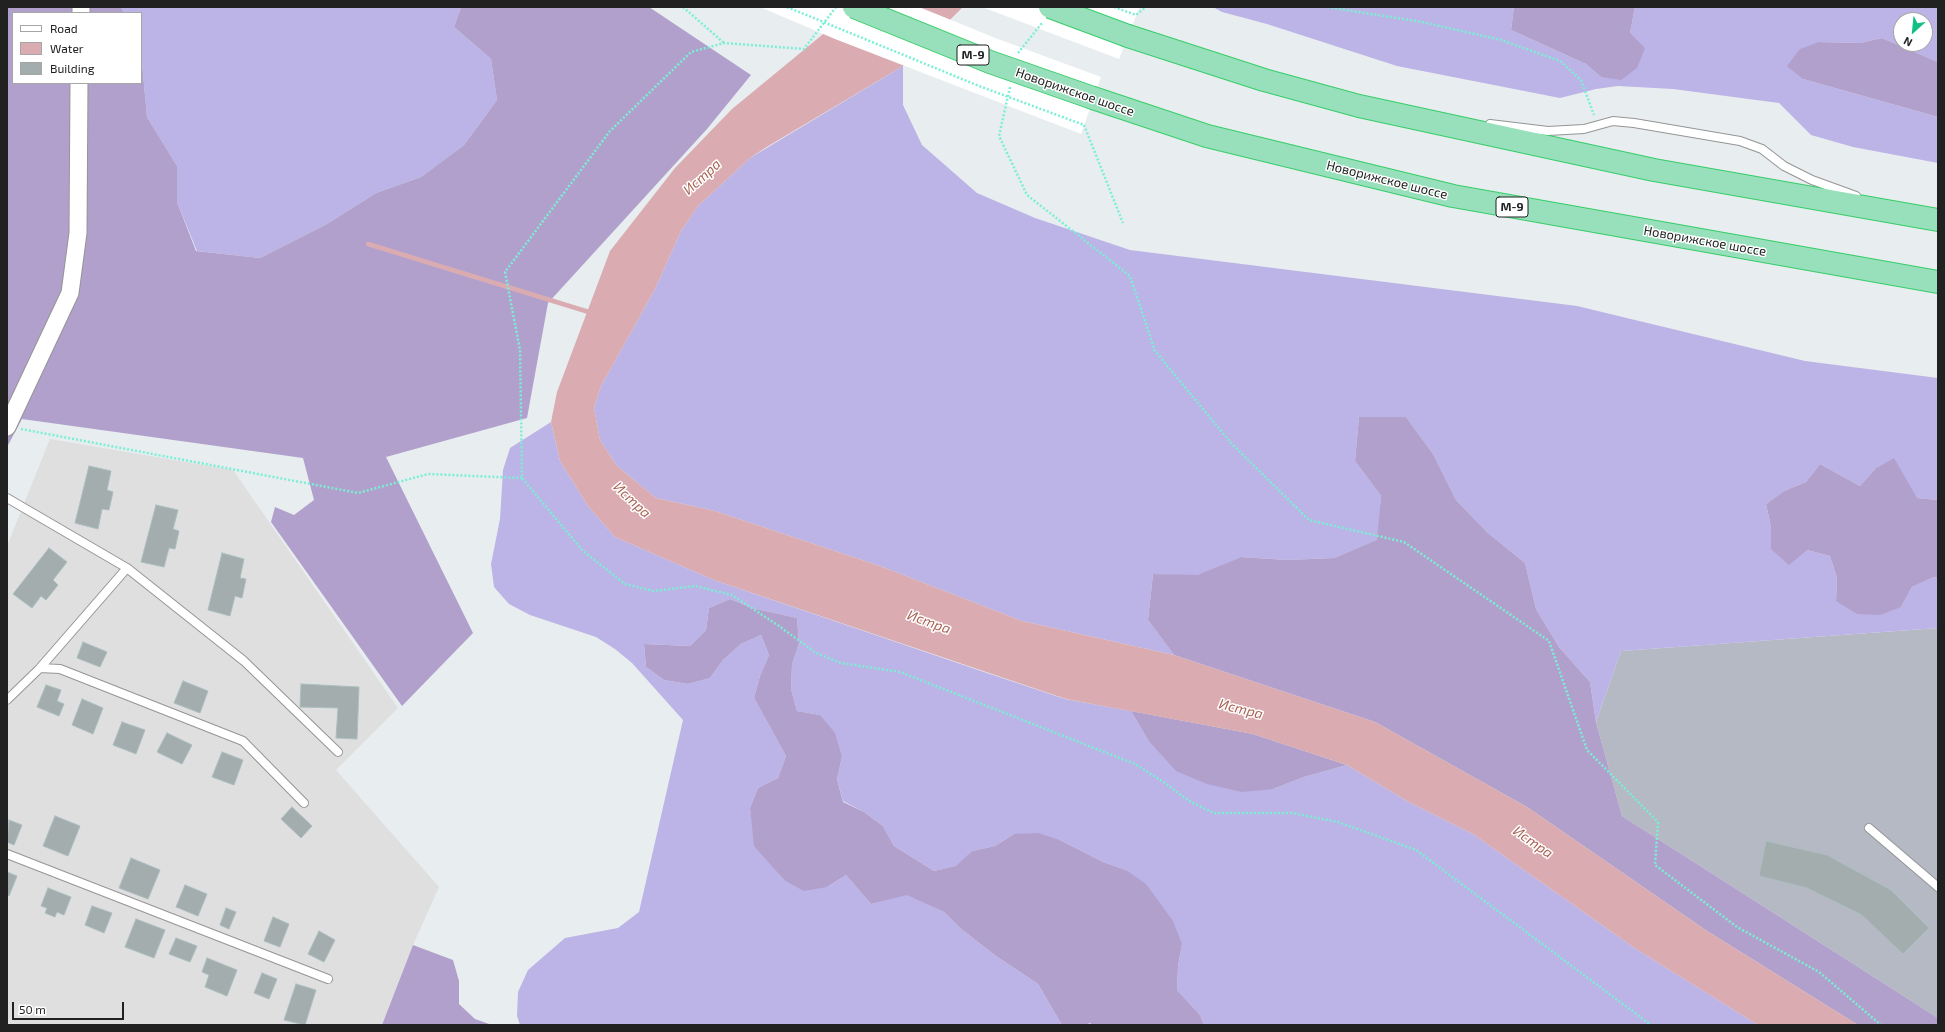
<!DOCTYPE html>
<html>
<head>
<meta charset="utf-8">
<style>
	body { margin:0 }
	#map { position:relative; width:1945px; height:1032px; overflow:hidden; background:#e8edf0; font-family:"Exo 2",sans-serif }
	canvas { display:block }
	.frame { position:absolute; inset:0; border:8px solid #212121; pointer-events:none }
	.legend { position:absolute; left:12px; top:12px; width:130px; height:72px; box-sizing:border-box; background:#fff; border:1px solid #a6a6a6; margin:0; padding:5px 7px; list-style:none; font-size:12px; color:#212121 }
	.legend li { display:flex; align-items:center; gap:8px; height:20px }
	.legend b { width:20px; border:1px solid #a6a6a6 }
	.north { position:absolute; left:1893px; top:12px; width:40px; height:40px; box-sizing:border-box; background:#fff; border:1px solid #a6a6a6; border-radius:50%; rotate:207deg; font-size:11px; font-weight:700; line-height:16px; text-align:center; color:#212121 }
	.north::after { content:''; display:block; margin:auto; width:14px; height:18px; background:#11c087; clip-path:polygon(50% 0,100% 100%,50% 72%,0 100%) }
	.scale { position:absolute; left:12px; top:1002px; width:112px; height:18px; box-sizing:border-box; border:2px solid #212121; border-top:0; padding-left:5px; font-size:12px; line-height:14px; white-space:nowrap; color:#212121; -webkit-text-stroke:3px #fff; paint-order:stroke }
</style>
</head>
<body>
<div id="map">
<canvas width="1945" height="1032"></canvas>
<div class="frame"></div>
<ul class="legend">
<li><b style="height:5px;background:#fff"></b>Road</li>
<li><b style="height:11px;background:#daacb1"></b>Water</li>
<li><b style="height:11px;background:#a4adae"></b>Building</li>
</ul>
<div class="north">N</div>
<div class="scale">50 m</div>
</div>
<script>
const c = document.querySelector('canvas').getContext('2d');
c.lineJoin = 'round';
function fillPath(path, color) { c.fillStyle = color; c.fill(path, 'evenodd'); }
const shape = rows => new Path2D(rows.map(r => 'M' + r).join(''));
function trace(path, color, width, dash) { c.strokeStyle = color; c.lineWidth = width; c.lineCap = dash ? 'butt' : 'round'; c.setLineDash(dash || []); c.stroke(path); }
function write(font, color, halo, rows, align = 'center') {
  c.font = font + ' "Exo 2",sans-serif'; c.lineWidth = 3; c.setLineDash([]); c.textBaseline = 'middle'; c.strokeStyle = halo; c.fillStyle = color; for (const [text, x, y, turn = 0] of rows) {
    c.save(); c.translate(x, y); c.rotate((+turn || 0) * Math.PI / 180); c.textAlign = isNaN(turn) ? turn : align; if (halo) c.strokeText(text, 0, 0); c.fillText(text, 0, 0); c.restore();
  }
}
const residential = shape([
	[50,439,233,470,398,708,336,770,439,887,413,945,382,1025,7,1025,7,546]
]);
const construction = shape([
	[1938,628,1938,1018,1622,816,1596,722,1621,651]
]);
const grass = shape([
	[121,7,461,7,454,27,491,59,497,100,464,145,421,177,376,193,327,224,260,258,197,251,177,202,177,166,147,117,141,52,141,13,124,13],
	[1213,7,1514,7,1511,30,1586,64,1601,77,1630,33,1635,7,1938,7,1938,62,1882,38,1860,43,1819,42,1803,79,1938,117,1938,163,1853,147,1811,135,1779,103,1673,89,1618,86,1596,89,1560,98,1397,66,1267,24,1222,12],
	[1901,20,1925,20,1925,44,1901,44],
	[903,66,903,105,922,145,977,193,1035,218,1130,250,1577,306,1805,361,1938,378,1938,500,1917,498,1875,469,1860,486,1820,464,1806,482,1784,491,1766,504,1771,527,1772,549,1807,550,1830,556,1837,578,1836,601,1901,607,1912,587,1934,577,1938,578,1938,628,1621,651,1596,722,1590,682,1559,647,1536,609,1525,563,1488,533,1456,500,1433,454,1406,417,1359,417,1355,461,1381,496,1378,540,1334,558,1287,560,1241,557,1198,576,1153,574,1148,620,1174,655,1022,621,880,566,715,511,656,498,617,466,600,440,594,408,601,386,655,289,681,231,698,206,750,158],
	[551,422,560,461,588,506,615,537,714,580,981,671,1065,699,1131,711,1148,740,1273,789,1304,777,1347,765,1407,801,1473,834,1636,949,1758,1025,1204,1025,1200,1015,1177,990,1178,966,1182,944,1126,870,1103,862,1060,840,1014,834,995,846,972,851,957,866,934,871,894,846,883,826,864,812,843,801,837,779,842,757,820,715,797,711,791,689,792,665,799,643,797,618,752,608,730,599,709,608,706,630,690,646,644,644,646,667,664,680,688,684,710,678,723,660,741,644,761,635,769,655,760,676,754,698,786,756,778,778,758,788,750,808,755,846,784,880,827,887,846,875,871,904,907,894,944,912,960,928,996,956,1038,984,1062,1025,520,1025,517,1016,518,992,528,970,565,938,618,928,639,912,683,720,632,663,615,649,596,637,530,615,509,604,494,587,491,564,500,519,503,470,510,448]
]);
const forest = shape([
	[7,7,121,7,124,13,13,13,13,83,141,83,141,52,147,117,177,166,177,202,196,251,260,258,327,224,376,193,421,177,464,145,497,100,491,59,454,27,461,7,649,7,751,75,707,129,548,303,527,418,386,457,473,633,402,706,271,522,275,507,294,515,314,500,303,458,22,419,7,447],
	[1514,7,1635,7,1630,33,1645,48,1637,68,1621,80,1601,77,1586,64,1511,30],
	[1882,38,1938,62,1938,117,1803,79,1787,66,1800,49,1819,42,1860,43],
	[1359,417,1406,417,1433,454,1456,500,1488,533,1525,563,1536,609,1559,647,1590,682,1596,722,1622,816,1938,1018,1938,1025,1858,1025,1707,931,1527,807,1375,722,1174,655,1148,620,1153,574,1198,575,1241,557,1287,560,1334,558,1377,540,1381,496,1355,461],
	[1894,458,1917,498,1938,500,1938,578,1934,577,1912,587,1901,607,1880,615,1857,614,1836,601,1837,578,1830,556,1807,550,1789,565,1771,549,1771,527,1766,504,1784,491,1806,482,1820,464,1860,486,1875,469],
	[730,599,752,608,797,618,799,643,792,665,791,689,797,711,820,715,835,733,842,757,837,779,843,802,864,812,883,826,894,846,934,871,956,866,972,851,995,846,1014,834,1038,833,1060,840,1103,862,1126,870,1146,884,1173,921,1182,944,1178,966,1177,990,1200,1015,1204,1025,1092,1025,1090,1023,1086,1025,1062,1025,1038,984,996,956,960,928,944,912,907,895,871,904,846,875,827,887,804,891,784,880,754,846,750,808,758,788,778,778,786,756,754,698,760,676,769,655,761,635,741,644,723,660,710,678,688,684,664,680,646,667,644,644,690,646,706,630,709,608],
	[1131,711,1253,734,1347,765,1304,777,1273,789,1242,792,1207,784,1176,771,1148,740],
	[413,945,453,960,459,981,459,1004,475,1019,492,1025,382,1025]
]);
const water = shape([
	[856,7,963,7,903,66,765,148,750,158,698,206,681,231,655,289,601,386,594,408,600,440,617,466,656,498,715,511,880,566,1022,621,1174,655,1375,722,1527,807,1707,931,1858,1025,1758,1025,1636,949,1473,834,1407,801,1347,765,1253,734,1066,699,714,580,615,537,588,506,560,461,551,422,557,392,610,251,675,168,732,109]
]);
const pier = shape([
	[760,7,919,7,998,39,1101,77,1081,134,835,39],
	[982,7,1136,7,1139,8,1119,59]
]);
const stream = shape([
	[368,244,592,313]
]);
const building = shape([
	[89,466,111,471,107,490,113,492,109,510,102,509,98,529,75,523,89,466],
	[156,505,178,510,173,529,179,531,175,549,169,548,164,567,141,562,156,505],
	[49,548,67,562,53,580,58,585,46,600,41,596,32,608,13,594,49,548],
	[222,553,244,559,240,578,246,579,242,598,235,596,230,616,208,610,222,553],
	[83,642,107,652,100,667,77,658,83,642],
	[183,681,208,691,200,713,174,703,183,681],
	[301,684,359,687,357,739,336,738,338,708,300,707,301,684],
	[46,685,61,690,57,701,64,704,59,716,37,707,46,685],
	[82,699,103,708,93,734,72,725,82,699],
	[122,722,145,730,136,754,113,745,122,722],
	[167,733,192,745,182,764,157,752,167,733],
	[222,752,243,760,234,785,212,777,222,752],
	[292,807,312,826,301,838,281,819,292,807],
	[55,816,80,826,68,856,43,846,55,816],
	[9,820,22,825,14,845,7,842,9,820],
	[1766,841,1827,855,1891,890,1929,928,1903,954,1862,915,1807,888,1759,876,1766,841],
	[131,858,160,870,148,899,119,888,131,858],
	[7,872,17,876,9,896,7,895,7,872],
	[185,885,207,894,198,916,176,907,185,885],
	[48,888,71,897,64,915,57,912,55,917,45,913,47,908,41,906,48,888],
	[92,906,112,913,104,933,85,925,92,906],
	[226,908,236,912,229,929,220,925,226,908],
	[273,917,289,924,280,947,264,941,273,917],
	[136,919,165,930,154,958,125,947,136,919],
	[319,931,335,940,324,962,308,954,319,931],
	[176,938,197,946,190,962,169,954,176,938],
	[207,958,237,970,227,996,205,987,209,975,202,972,207,958],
	[262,973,277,979,269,999,254,993,262,973],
	[296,984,316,990,305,1025,284,1020,296,984]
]);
const path = shape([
	[683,7,724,43],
	[836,7,804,49,724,43,691,52,610,131,505,272,520,350,522,478,583,551,625,584,653,591,695,586,732,595,779,626,816,653,841,663,900,672,1135,764,1165,783,1189,801,1214,813,1292,813,1338,822,1416,850,1651,1025],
	[1114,7,1136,15,1146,7],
	[1327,7,1422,22,1501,40,1560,61,1581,80,1594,115],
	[1018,53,1042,23],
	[1010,87,999,136,1027,195,1130,276,1155,351,1232,444,1309,520,1404,542,1549,641,1587,750,1658,822,1655,865,1737,927,1819,972,1881,1025],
	[1084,125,1123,223],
	[21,429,358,493,428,474,522,478]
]);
const service = shape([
	[1490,124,1548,131,1584,129,1613,121,1634,123,1740,141,1762,149,1784,166,1812,180,1856,196],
	[7,498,127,568,244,661,338,752],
	[40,668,60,669,243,741,304,803],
	[7,700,40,668,127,568],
	[1869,828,1938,887],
	[7,854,328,979]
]);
const minor = shape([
	[81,13,81,7],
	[7,427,70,293,78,233,79,83]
]);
const motorway = shape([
	[1128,36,1264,80,1359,106,1654,170,1938,220],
	[1093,98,1207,136,1453,196,1938,282]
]);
const pathBridge = shape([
	[787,7,979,86,1084,125]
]);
const motorwayBridge = shape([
	[854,7,990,62,1093,98],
	[1050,7,1128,36]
]);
const shields = [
	[973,55,32],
	[1512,207,32]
];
const shieldNames = [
	["М-9",973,55],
	["М-9",1512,207]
];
const streetNames = [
	["Новорижское шоссе",1075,92,19],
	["Новорижское шоссе",1387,180,14],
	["Новорижское шоссе",1705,241,10]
];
const waterNames = [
	["Истра",702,177,-42],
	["Истра",632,500,43],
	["Истра",929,622,20],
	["Истра",1241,709,14],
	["Истра",1533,842,35]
];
fillPath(residential, '#dedfde');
fillPath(construction, '#b4b9c4');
fillPath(grass, '#bcb3e6');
fillPath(forest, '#b1a0cc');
fillPath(water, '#daacb1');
fillPath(pier, '#fff');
trace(stream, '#daacb1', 4.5);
fillPath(building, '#a4adae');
trace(building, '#abbec1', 1);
trace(service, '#959595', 10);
trace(minor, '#959595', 19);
trace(motorway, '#36cd68', 24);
trace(path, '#7aefd5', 2.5, [2, 2]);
trace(service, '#fff', 8);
trace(minor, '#fff', 17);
trace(motorway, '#97e0bb', 22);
trace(motorwayBridge, '#36cd68', 24, []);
trace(pathBridge, '#7aefd5', 2.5, [2, 2]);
trace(motorwayBridge, '#97e0bb', 22);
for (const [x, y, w] of shields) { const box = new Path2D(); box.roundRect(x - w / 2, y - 10, w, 20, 3); c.fillStyle = '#fff'; c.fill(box); trace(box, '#212121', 1); }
write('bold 12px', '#212121', null, shieldNames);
write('13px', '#212121', '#fff', streetNames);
write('italic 14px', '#a96354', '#fff', waterNames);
</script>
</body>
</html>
